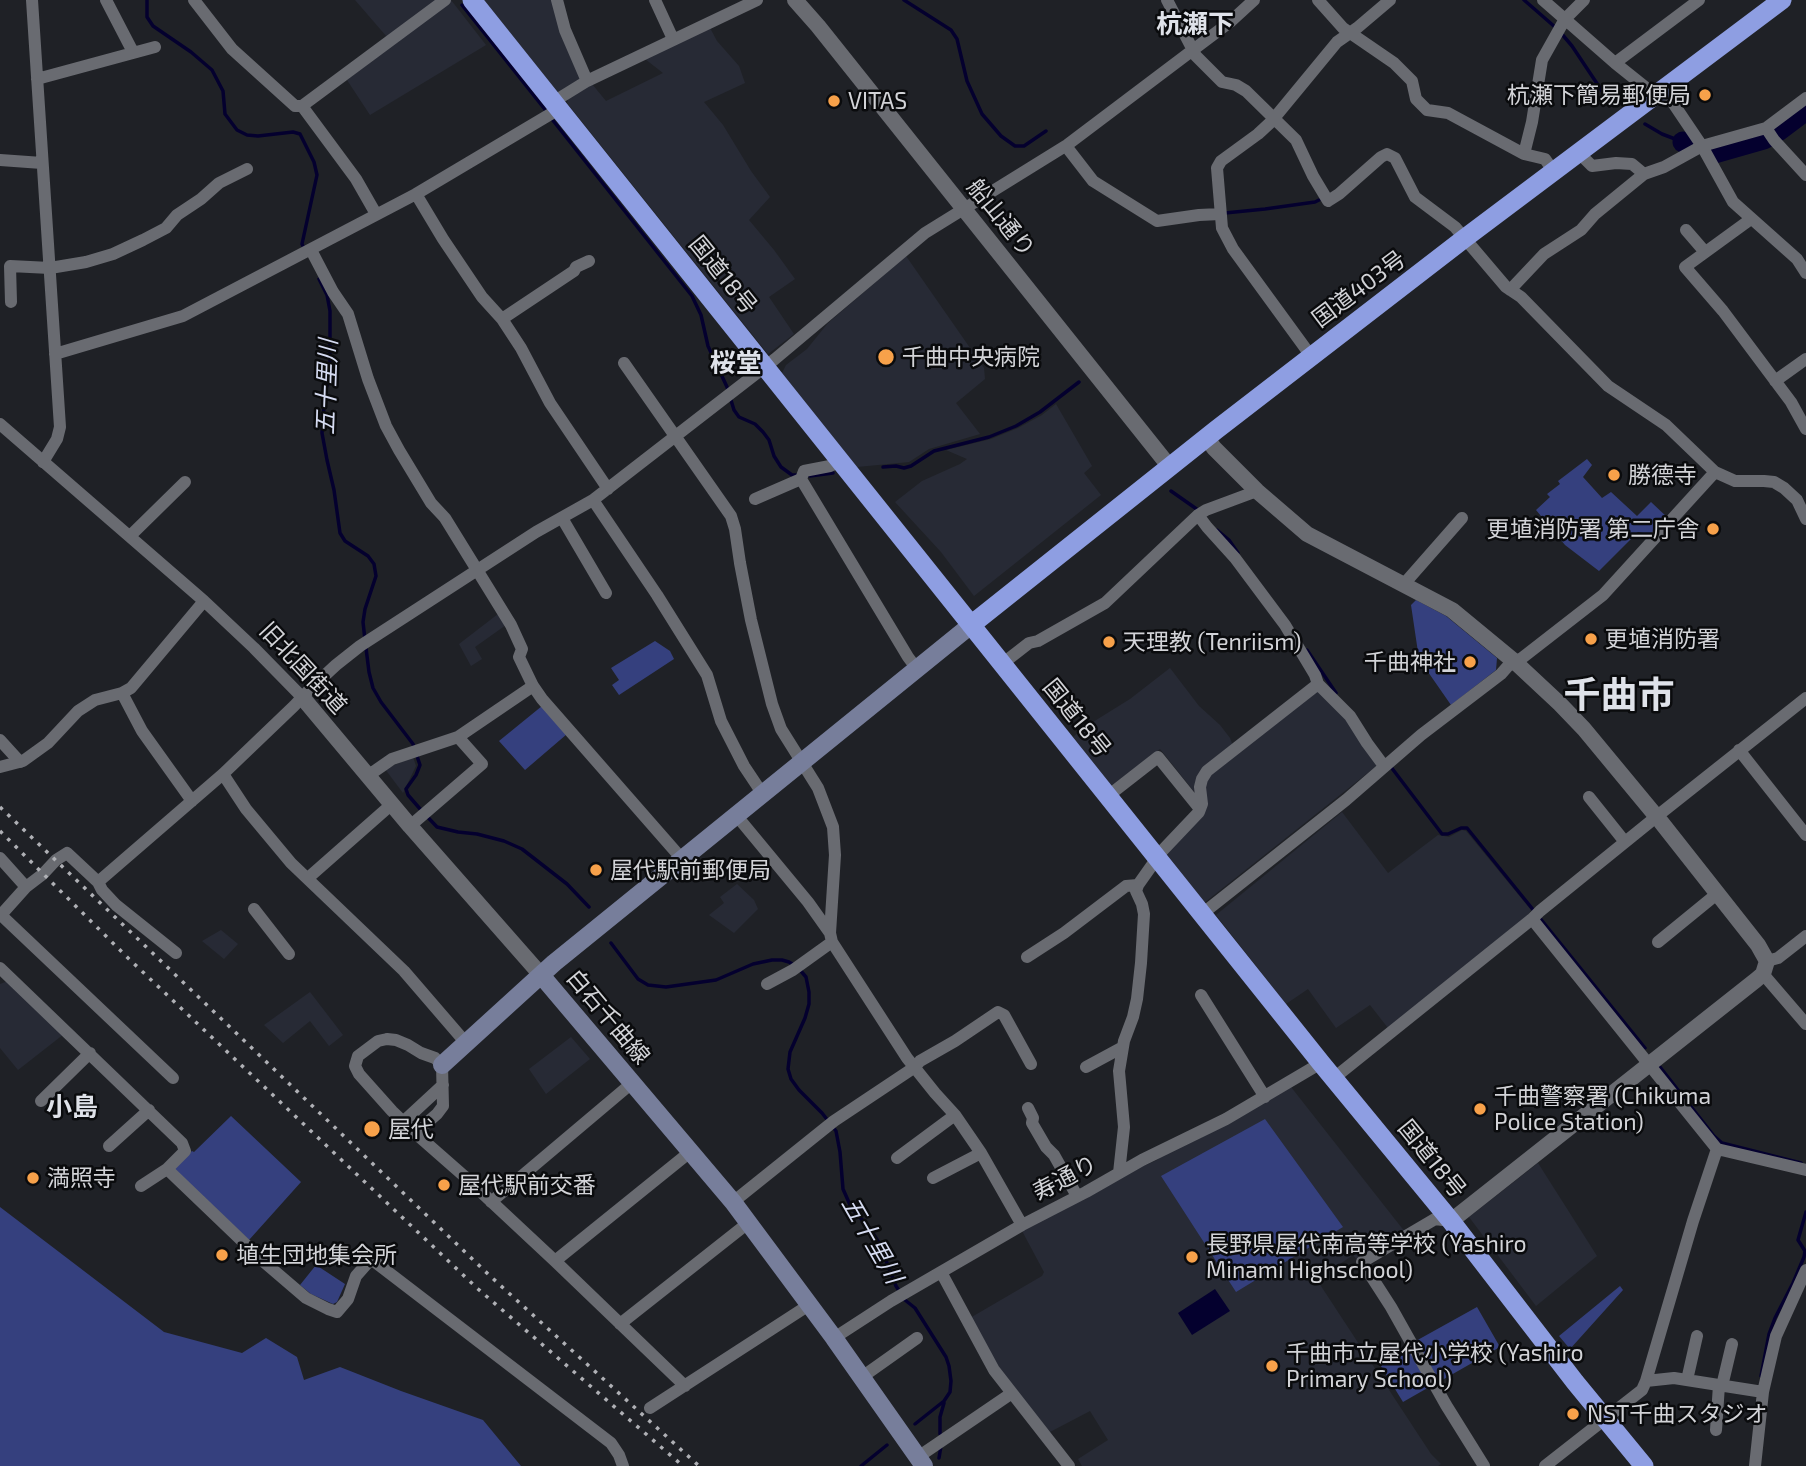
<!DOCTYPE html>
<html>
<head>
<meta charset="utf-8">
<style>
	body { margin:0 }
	canvas { display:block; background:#1f2126 }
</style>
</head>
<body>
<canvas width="1806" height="1466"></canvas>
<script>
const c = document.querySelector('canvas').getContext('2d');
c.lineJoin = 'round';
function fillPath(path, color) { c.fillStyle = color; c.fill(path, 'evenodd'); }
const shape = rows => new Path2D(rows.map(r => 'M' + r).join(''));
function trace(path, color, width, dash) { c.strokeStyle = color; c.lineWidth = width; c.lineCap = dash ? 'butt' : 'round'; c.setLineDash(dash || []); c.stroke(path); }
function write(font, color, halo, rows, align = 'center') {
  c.font = font + ' "Exo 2","Noto Sans JP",sans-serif'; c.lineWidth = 5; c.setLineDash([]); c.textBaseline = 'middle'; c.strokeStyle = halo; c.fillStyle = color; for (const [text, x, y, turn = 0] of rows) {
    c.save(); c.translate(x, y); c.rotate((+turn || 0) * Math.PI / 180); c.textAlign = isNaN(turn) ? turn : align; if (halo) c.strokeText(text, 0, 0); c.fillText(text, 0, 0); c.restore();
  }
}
const built = shape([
	[355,0,438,0,387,37],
	[451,0,486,45,370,115,347,80],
	[483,0,553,0,583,78,558,94],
	[710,28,717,41,739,66,745,83,704,102,723,125,751,171,770,197,749,220,774,250,795,279,769,297,794,334,768,354,567,103,568,99,592,84,606,101,663,73,645,59],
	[906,256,984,368,985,379,956,403,980,434,929,449,909,462,857,467,782,373,786,365,807,349,828,323],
	[1056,404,1092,466,1084,473,1101,495,974,596,941,552,895,502,922,481,960,464,967,459,946,450,991,439,1018,428,1042,415],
	[498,614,506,625,475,647,482,659,471,666,459,644],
	[1170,668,1199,706,1220,725,1230,738,1233,746,1196,794,1160,749,1111,786,1073,737,1085,727,1130,699],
	[1319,690,1348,718,1379,764,1204,903,1166,853,1205,809,1204,788,1210,774],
	[413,757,416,766,403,793,385,769],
	[1342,812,1388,873,1438,835,1449,837,1462,830,1466,831,1531,910,1527,917,1388,1028,1370,1005,1336,1028,1308,989,1286,1004,1216,915],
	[737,884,754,900,758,909,734,933,709,915,724,903,720,897],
	[221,930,238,944,224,959,202,941],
	[8,981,64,1034,18,1070,0,1048,0,984],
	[310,992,343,1035,329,1046,310,1021,283,1043,264,1025],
	[571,1037,590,1059,546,1094,529,1069],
	[1291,1087,1405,1232,1358,1261,1353,1255,1317,1280,1431,1454,1441,1464,1438,1466,1082,1466,1078,1459,1108,1440,1090,1411,1048,1433,1012,1389,970,1318,1042,1276,1044,1272,1021,1229,1144,1162,1146,1165,1157,1160,1164,1153],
	[1538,1163,1597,1256,1536,1306,1469,1217]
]);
const green = shape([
	[1587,459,1592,465,1583,477,1602,498,1611,492,1637,516,1651,502,1668,518,1652,535,1638,532,1599,571,1565,545,1536,510,1550,497,1547,494,1560,484,1558,481],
	[1416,600,1446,616,1497,658,1496,670,1451,705,1419,659,1411,605],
	[655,641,670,651,674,659,619,695,612,685,619,680,611,668],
	[542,706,567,734,525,770,499,741],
	[231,1116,301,1182,249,1240,173,1168,192,1151,194,1152],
	[1265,1119,1343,1227,1236,1292,1161,1176],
	[0,1207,164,1332,242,1353,266,1338,297,1357,304,1380,340,1367,401,1391,483,1420,521,1466,0,1466],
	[316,1265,345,1284,337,1302,333,1304,311,1294,300,1285],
	[1620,1286,1623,1290,1570,1349,1559,1336],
	[1477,1307,1500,1347,1437,1383,1414,1342],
	[1408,1346,1431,1386,1403,1402,1379,1363]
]);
const water = shape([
	[1215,1289,1230,1311,1192,1335,1178,1313]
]);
const stream = shape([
	[147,0,147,17,153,26,191,52,212,70,223,91,225,114,237,130,247,135,258,136,293,132,300,134,314,162,317,175,302,244,305,250],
	[904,0,951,30,957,39,967,81,982,114,1001,136,1015,146,1024,146,1046,131],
	[1524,0,1555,27],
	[462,5,547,112],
	[1561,33,1572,46,1602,91,1615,101],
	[551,118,692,296,701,315,708,346,727,387,734,410,739,417,755,424,763,432,769,440,774,456,781,467,792,475,799,475],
	[1645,124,1662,134,1683,142],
	[1225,213,1265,209,1315,202,1319,200],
	[319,279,327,295,330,311,330,375,325,392,322,433,327,460,334,490,340,533,345,541,368,556,374,564,376,576,365,609,363,622,365,640],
	[883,467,896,466,904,468,911,466,934,451,989,437,1016,426,1040,412,1079,382],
	[810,476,833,473],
	[1171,491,1198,510],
	[1217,530,1229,540,1238,553],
	[366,648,369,672,373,688,381,702,413,744,420,765,416,775,406,789,408,795,421,810,437,827,458,832,477,834,504,841,522,849,567,884,589,907],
	[1307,650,1336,693],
	[1391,767,1442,834,1448,834,1461,828,1467,828,1645,1048],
	[611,943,638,979,648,985,666,987,716,980,753,964,772,960,782,960,789,962,794,965],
	[800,970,806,977,809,992,809,1004,805,1018,790,1052,788,1069,791,1079,799,1090,822,1113,836,1131,840,1152,843,1189,851,1207,871,1230,879,1243,896,1286,905,1300,915,1308,946,1357,949,1366,951,1381,950,1392,944,1401,915,1424],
	[1660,1067,1714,1136,1722,1143,1801,1163],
	[1761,1376,1769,1334,1775,1318,1793,1283,1804,1257,1805,1251,1798,1240,1806,1212],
	[940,1434,940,1417,944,1403],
	[939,1458,941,1446],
	[861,1466,887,1445]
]);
const river = shape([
	[1683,142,1688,144],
	[1715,153,1764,139,1778,131,1806,110]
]);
const minor = shape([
	[32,0,60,427,57,439,43,462],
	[106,0,133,52],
	[194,0,232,49,295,106,302,106,356,179,376,214],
	[557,0,565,30,587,81],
	[655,0,673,39],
	[1167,0,1196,56,1222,82,1236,85,1246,91,1296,140,1313,176,1328,201,1339,194,1381,157,1387,154,1395,158,1415,197,1455,227,1506,287,1521,297,1608,386,1666,425,1715,472,1735,481,1764,481,1774,482,1784,488,1797,500,1806,519],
	[1318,0,1343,28,1394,63,1412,81,1416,99,1427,110,1448,113,1524,154,1545,159,1554,172],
	[1543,0,1615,63,1645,87,1671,100,1702,146,1733,202,1797,259,1806,273],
	[1615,63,1699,0],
	[37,79,155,47],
	[553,102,587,81,757,0],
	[302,106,445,0],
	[1766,128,1774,140,1806,175],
	[1067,145,1069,150,1093,181,1157,221,1199,215,1220,214],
	[1579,153,1592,166,1616,163,1632,164,1644,174],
	[1524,154,1532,122,1542,60,1565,19,1584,0],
	[0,160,42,163],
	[416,194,443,239,482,297,502,319,521,348,550,403,608,489],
	[1751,219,1685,267,1723,311,1791,402,1806,429],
	[1686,230,1705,252],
	[311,250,333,292,348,314,368,379,386,426,399,450,431,503,445,518,511,625,522,649,519,657,533,686,542,699,682,859],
	[1510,290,1544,254,1581,230,1595,214,1644,174,1664,167,1702,146,1766,128,1806,98],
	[11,302,10,266,50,268,86,262,113,254,143,240,166,228,177,215,201,199,219,183,247,169],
	[502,319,574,271,576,267,589,261],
	[55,354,183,316,416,194,559,109],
	[1311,356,1233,249,1222,228,1217,168,1221,161,1258,134,1271,122,1337,42,1357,28,1390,0],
	[624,363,731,516,735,529,740,563,751,620,772,704,781,729,818,788,833,827,835,855,830,933,832,942,907,1058,935,1093,955,1115,981,1153,1022,1225],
	[1775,381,1806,359],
	[0,424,204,601,254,648,302,697],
	[801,479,908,657,917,669],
	[755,499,801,479,804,471,830,466,841,461],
	[593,500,657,595,707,675,721,721,744,766,762,793],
	[1198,515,1207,527,1235,558,1285,625,1315,675,1318,684,1350,716,1367,743,1384,766],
	[562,518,606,593],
	[130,536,185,482],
	[1404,584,1462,518],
	[1002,664,1029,643,1038,641,1105,603,1198,515,1206,510,1257,491],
	[122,693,142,731,192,801],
	[0,740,20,762],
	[1739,750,1806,835],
	[0,767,23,761,48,743,78,711,95,700,122,693,131,688,204,601],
	[223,774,246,809,291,863,404,971,466,1043],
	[369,775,392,759,458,737,533,686],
	[1108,796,1158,757,1200,809],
	[1589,797,1625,842],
	[736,815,808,902,830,933],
	[410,826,482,764,458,737],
	[0,858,26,887],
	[308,878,392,804],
	[98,882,102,890,116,905,176,953],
	[254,909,289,954],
	[1202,914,1346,800,1421,735,1501,674,1508,666,1522,658,1603,595,1715,472],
	[1,915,173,1078],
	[0,916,26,887,43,874,56,860,67,853,98,882,223,774,294,706,310,689,336,665,360,646,536,532,593,500,775,359,925,233,1067,145,1230,22,1254,0],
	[1532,919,1717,1149,1806,1170],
	[1658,942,1718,893],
	[1027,957,1064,933,1126,886,1138,885],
	[1767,961,1778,958,1806,936],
	[0,968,182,1143,185,1151,167,1169,264,1262,306,1298,328,1309,337,1312,348,1299,356,1276,371,1259,611,1443,619,1455,623,1466],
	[1763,974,1806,1024],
	[767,984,793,970,832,942],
	[1201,995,1265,1097],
	[387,1039,396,1040,408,1045,421,1053,435,1058,442,1065,443,1106,437,1114,415,1133,392,1111,359,1074,355,1066,358,1056,378,1041,387,1039],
	[1086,1067,1123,1047],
	[1334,1078,1532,919,1540,911,1661,813,1806,698],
	[41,1101,90,1053],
	[1028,1108,1033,1118,1032,1123,1046,1147,1054,1155,1077,1196],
	[403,1122,443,1085],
	[415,1133,464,1176,555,1261,685,1386],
	[109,1146,149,1110],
	[897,1158,955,1115],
	[1119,1173,1124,1127,1119,1071,1124,1041,1133,1017,1137,999,1141,963,1144,914,1142,904,1136,891,1138,885,1162,851,1199,812,1202,804,1200,787,1202,779,1207,771,1318,684],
	[933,1178,981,1153],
	[141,1186,167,1169],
	[491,1202,632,1083],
	[733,1202,834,1121,915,1067,920,1061,955,1041,998,1012,1004,1015,1031,1064],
	[1451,1221,1435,1219,1362,1262,1391,1307,1446,1405,1484,1466],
	[555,1261,690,1152],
	[941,1272,994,1370,1069,1466],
	[620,1324,748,1223],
	[834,1338,891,1301,1022,1225,1086,1192,1142,1160,1226,1119,1321,1063],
	[862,1377,917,1338],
	[1687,1380,1697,1336],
	[1646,1381,1674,1378,1763,1392],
	[1722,1386,1732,1344],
	[650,1408,809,1305],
	[1716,1430,1719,1385],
	[918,1457,1012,1393],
	[1545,1466,1642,1390,1646,1381,1693,1221,1717,1149],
	[1755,1466,1763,1392,1776,1336,1806,1270]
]);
const tertiary = shape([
	[795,0,818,26,1169,466],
	[1206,437,1214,448,1257,491,1307,534,1452,610,1515,662,1560,704,1584,729,1661,822,1758,945,1767,961,1763,974,1756,980,1451,1221],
	[302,697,410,826,541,975]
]);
const secondary = shape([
	[541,975,733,1202,834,1338,924,1466],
	[442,1065,554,963,971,625]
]);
const trunk = shape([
	[472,0,1321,1063,1451,1221,1575,1382,1644,1466],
	[971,625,1216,430,1465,238,1782,0]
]);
const rail = shape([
	[0,807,489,1275,699,1466],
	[0,831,128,958,478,1289,683,1466]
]);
const markers = [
	[1705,95,7,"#f7a14a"],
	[834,101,7,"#f7a14a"],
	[886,357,9,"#f7a14a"],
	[1614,475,7,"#f7a14a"],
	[1713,529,7,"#f7a14a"],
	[1591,639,7,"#f7a14a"],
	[1109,642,7,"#f7a14a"],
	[1470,662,7,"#f7a14a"],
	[596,870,7,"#f7a14a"],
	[1480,1109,7,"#f7a14a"],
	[372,1129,9,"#f7a14a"],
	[33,1178,7,"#f7a14a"],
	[444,1185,7,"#f7a14a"],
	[222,1255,7,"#f7a14a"],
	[1192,1257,7,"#f7a14a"],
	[1272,1366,7,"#f7a14a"],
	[1573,1414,7,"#f7a14a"]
];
const poiNames = [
	["杭瀬下簡易郵便局",1691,95,"right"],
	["VITAS",848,101],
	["千曲中央病院",902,357],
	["勝德寺",1628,475],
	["更埴消防署 第二庁舎",1699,529,"right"],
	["更埴消防署",1605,639],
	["天理教 (Tenriism)",1123,642],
	["千曲神社",1456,662,"right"],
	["屋代駅前郵便局",610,870],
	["千曲警察署 (Chikuma",1494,1096],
	["Police Station)",1494,1122],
	["屋代",388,1129],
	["満照寺",47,1178],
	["屋代駅前交番",458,1185],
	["長野県屋代南高等学校 (Yashiro",1206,1244],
	["Minami Highschool)",1206,1270],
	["埴生団地集会所",236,1255],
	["千曲市立屋代小学校 (Yashiro",1286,1353],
	["Primary School)",1286,1379],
	["NST千曲スタジオ",1587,1414]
];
const streetNames = [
	["船山通り",1001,218,51],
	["国道18号",723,275,51],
	["国道403号",1359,289,-37],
	["旧北国街道",303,668,47],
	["国道18号",1077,718,51],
	["白石千曲線",608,1017,50],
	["国道18号",1432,1159,51],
	["寿通り",1065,1178,-28]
];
const waterNames = [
	["五十里川",327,387,-88],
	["五十里川",872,1240,60]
];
const quarterNames = [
	["杭瀬下",1195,24],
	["桜堂",736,363],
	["小島",72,1107]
];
const townNames = [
	["千曲市",1619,696]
];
fillPath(built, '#272a35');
fillPath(green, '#35407e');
fillPath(water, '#04002e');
trace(stream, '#04002e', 3.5);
trace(river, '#04002e', 21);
trace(minor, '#696b71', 12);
trace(tertiary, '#696b71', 16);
trace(secondary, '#777e9b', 18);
trace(trunk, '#8e9ee2', 19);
trace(rail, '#afb0b5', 3.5, [3.5, 7]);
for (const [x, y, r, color] of markers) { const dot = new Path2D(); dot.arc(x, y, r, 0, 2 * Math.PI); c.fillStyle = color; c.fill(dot); trace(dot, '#0a0b0d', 2.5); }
write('23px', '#d2d3d7', '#0a0b0d', poiNames, 'left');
write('23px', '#d2d3d7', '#0a0b0d', streetNames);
write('italic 24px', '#d5dbf1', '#0a0b0d', waterNames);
write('bold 26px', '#dfe2e9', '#0a0b0d', quarterNames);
write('bold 37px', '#dfe2e9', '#0a0b0d', townNames);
</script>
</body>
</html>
